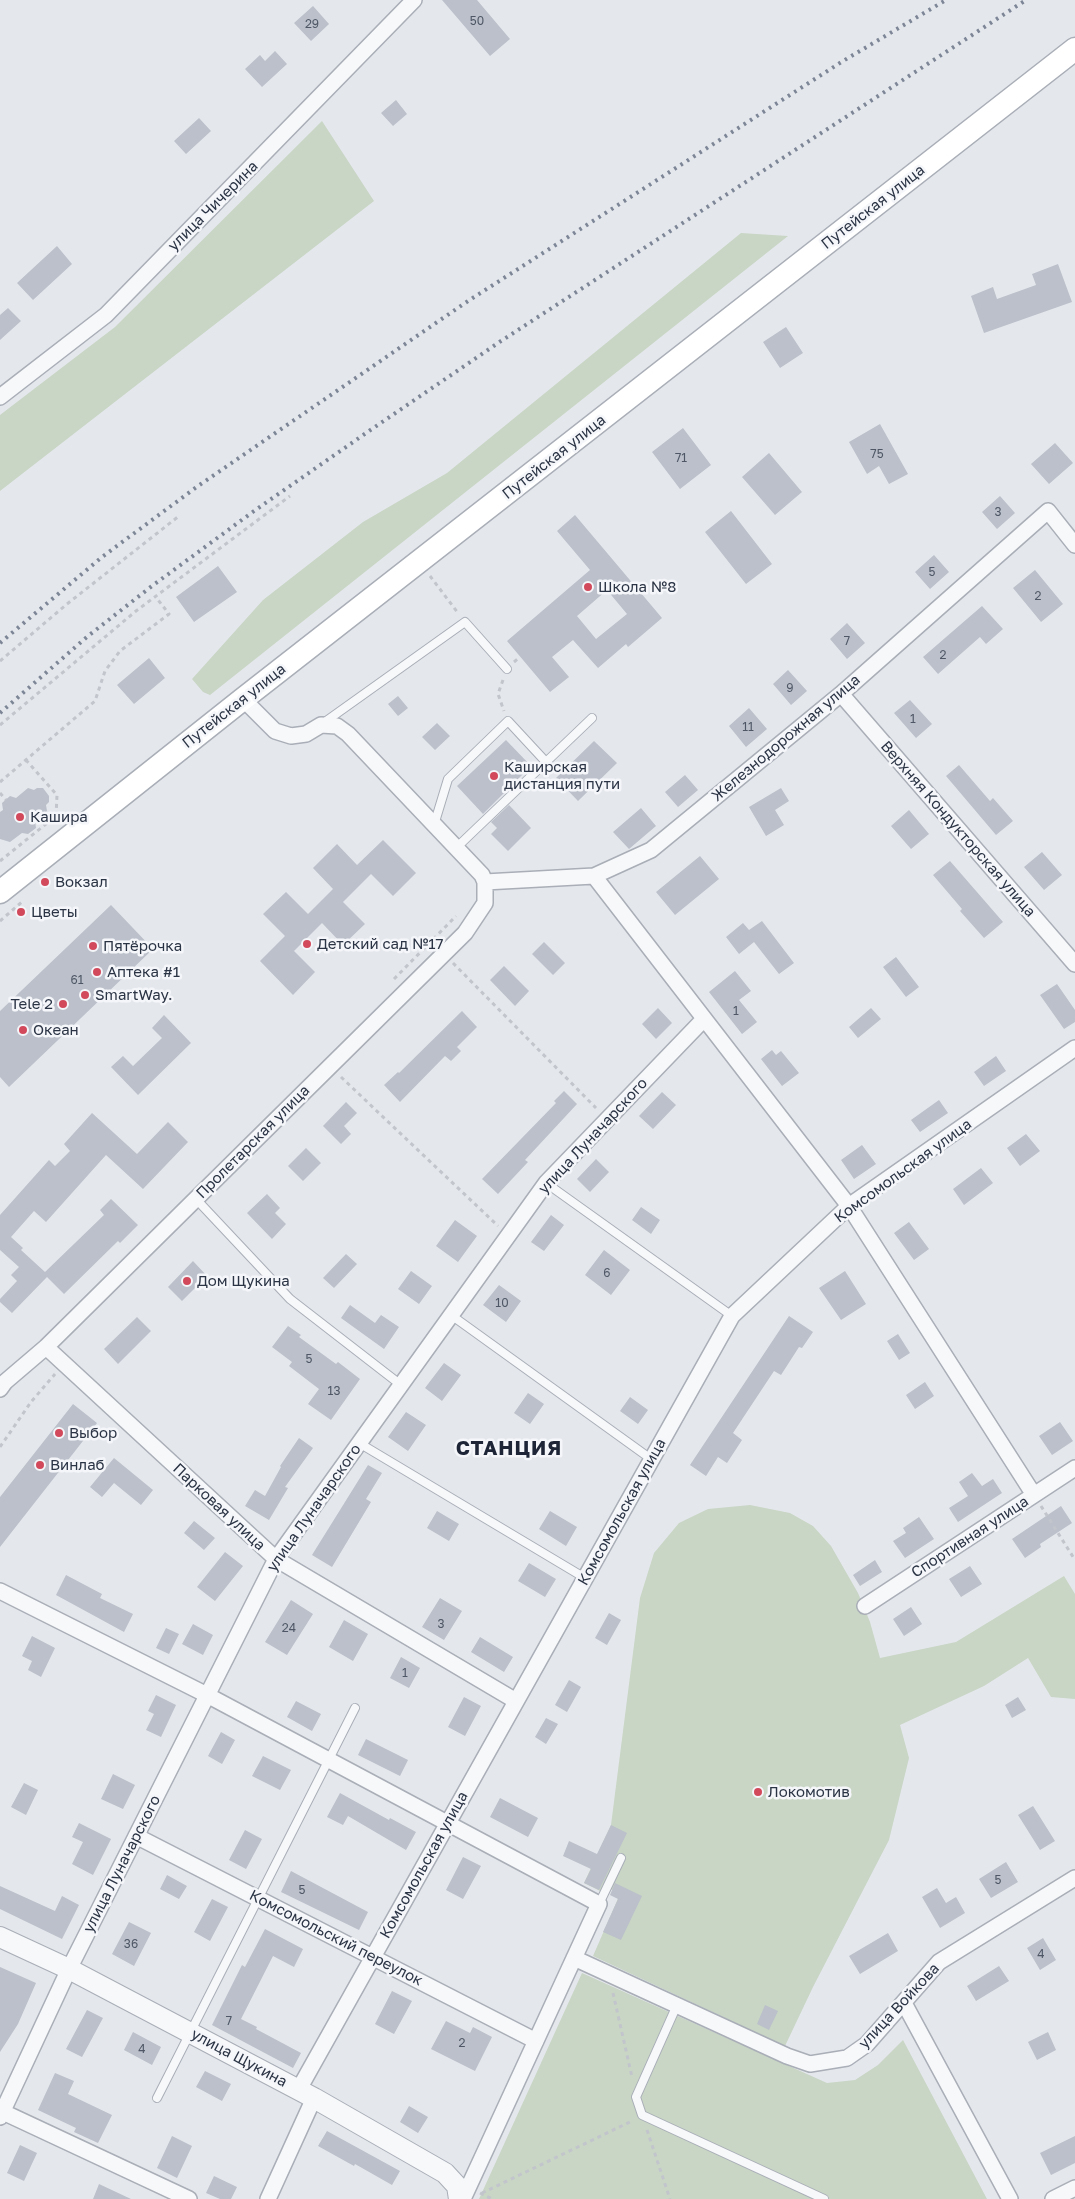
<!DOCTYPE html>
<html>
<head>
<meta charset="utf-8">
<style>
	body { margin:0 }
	canvas { display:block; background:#e4e7ec }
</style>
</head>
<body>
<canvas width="1075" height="2199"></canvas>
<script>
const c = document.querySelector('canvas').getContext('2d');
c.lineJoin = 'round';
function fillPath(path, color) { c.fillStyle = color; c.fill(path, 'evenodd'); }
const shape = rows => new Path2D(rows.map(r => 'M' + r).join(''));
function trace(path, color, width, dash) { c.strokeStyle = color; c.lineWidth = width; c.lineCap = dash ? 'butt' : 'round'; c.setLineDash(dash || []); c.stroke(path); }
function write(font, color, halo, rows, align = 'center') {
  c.font = font + ' "Golos Text",sans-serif'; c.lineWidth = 5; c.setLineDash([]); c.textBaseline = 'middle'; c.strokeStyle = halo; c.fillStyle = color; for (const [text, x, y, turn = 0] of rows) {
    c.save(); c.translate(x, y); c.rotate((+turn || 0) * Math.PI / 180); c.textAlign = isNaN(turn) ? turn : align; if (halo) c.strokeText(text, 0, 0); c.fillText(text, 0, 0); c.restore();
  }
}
const green = shape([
	[322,121,374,201,0,491,0,415,115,327],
	[741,233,788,236,210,695,203,692,192,679,263,600,363,522,447,473],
	[750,1505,790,1513,813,1526,831,1546,858,1593,870,1622,880,1658,956,1642,1064,1576,1075,1594,1075,1699,1051,1697,1028,1658,984,1686,900,1725,909,1758,889,1840,813,1987,785,2046,593,1956,620,1894,603,1885,600,1891,584,1883,611,1825,640,1598,654,1553,679,1523,708,1509],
	[582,1973,827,2083,855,2080,878,2065,903,2040,987,2199,479,2199]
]);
const building = shape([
	[442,0,477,0,510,39,490,56],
	[313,6,329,24,311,41,294,23],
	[275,51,287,64,262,87,245,69,260,55,265,61],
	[396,100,407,114,393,126,381,113],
	[199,118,211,131,186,154,174,141],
	[57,246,72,264,33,300,17,283],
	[1058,264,1072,302,984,333,971,296,993,287,997,299,1036,285,1032,274],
	[8,308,21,321,0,340,0,315],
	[786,327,803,353,780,368,763,342],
	[880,424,908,474,889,484,879,466,867,474,849,442],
	[683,428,711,465,680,489,652,452],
	[1055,443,1073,463,1049,484,1031,464],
	[769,453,802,492,775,515,742,477],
	[1000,496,1015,513,997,529,982,512],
	[731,511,772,564,746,584,705,532],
	[575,515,662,618,628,647,626,644,598,668,573,640,552,657,569,677,550,692,507,641,590,570,557,531],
	[607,590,627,614,596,639,577,616],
	[934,555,949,572,930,589,915,572],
	[218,566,237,592,194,622,176,597],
	[1035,570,1063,604,1041,622,1013,588],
	[982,606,1003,629,986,644,980,637,938,674,923,657],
	[847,623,865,643,847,659,830,639],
	[149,658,165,678,134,704,117,685],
	[788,670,807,691,791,705,773,684],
	[398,696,408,708,398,716,388,704],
	[910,700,932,724,916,738,894,713],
	[749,708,767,729,746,747,729,726],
	[437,723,450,736,435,750,422,737],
	[506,740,531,766,483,814,457,786],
	[594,741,617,763,578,801,556,778],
	[959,765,990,801,993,798,1013,821,996,835,946,776],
	[685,775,698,790,678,807,665,792],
	[28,788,34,790,37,788,43,788,49,796,49,802,46,805,47,811,35,821,36,828,28,834,22,833,10,842,0,839,0,812,3,810,2,803,10,796,16,798],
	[781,788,789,801,775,810,784,825,766,836,749,807],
	[509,805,531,828,508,851,491,834,497,828,491,822],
	[641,808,656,826,629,849,613,832],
	[909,810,929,834,911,849,891,826],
	[383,840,416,873,393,896,371,874,343,902,365,924,343,945,322,923,294,951,315,972,293,995,260,961,285,936,263,914,286,892,308,914,333,889,313,868,337,844,357,865],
	[1042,852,1062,875,1044,890,1024,867],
	[700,856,719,879,675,915,656,892],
	[950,861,1003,922,984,938,960,911,962,909,933,875],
	[111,905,153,949,9,1087,0,1077,0,1011],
	[762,921,794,963,779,974,754,942,739,954,726,937,743,923,749,930],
	[544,942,565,963,553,975,532,954],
	[896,957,919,987,906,997,883,967],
	[504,966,529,991,515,1006,490,980],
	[735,971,751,991,739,1000,757,1022,742,1034,709,992],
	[1057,984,1075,1010,1075,1022,1064,1029,1040,995],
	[658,1008,672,1023,656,1039,642,1024],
	[871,1008,881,1019,858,1038,849,1027],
	[462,1011,477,1027,457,1047,461,1051,451,1061,445,1056,400,1102,384,1085,398,1072,399,1073],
	[164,1015,191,1043,138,1095,111,1067,123,1056,133,1066,162,1038,152,1028],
	[772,1050,776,1055,781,1051,799,1073,782,1086,761,1059],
	[996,1056,1006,1071,984,1086,974,1072],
	[564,1091,577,1104,525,1160,528,1162,498,1194,482,1179,556,1103,554,1101],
	[662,1092,676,1105,653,1129,639,1116],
	[939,1100,948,1113,920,1132,911,1120],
	[346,1102,357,1113,344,1126,351,1134,341,1144,323,1126],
	[92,1113,137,1154,168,1122,188,1142,143,1189,106,1155,46,1222,34,1211,11,1237,23,1248,21,1250,45,1272,104,1215,100,1210,111,1199,138,1225,120,1243,118,1241,64,1294,47,1277,12,1313,0,1302,0,1299,17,1281,11,1275,19,1267,0,1250,0,1215,49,1160,55,1166,70,1151,64,1144],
	[1026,1134,1040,1151,1020,1166,1007,1148],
	[862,1145,876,1164,854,1179,841,1160],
	[306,1148,321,1163,303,1181,288,1166],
	[596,1159,609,1172,590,1192,577,1179],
	[981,1168,993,1183,964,1205,953,1189],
	[267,1194,280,1208,275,1213,286,1224,272,1239,247,1213],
	[641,1207,660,1220,651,1234,632,1220],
	[551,1215,564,1225,544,1251,531,1242],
	[455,1220,477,1236,458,1262,436,1246],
	[909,1222,929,1249,914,1260,894,1233],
	[604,1250,630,1270,611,1295,585,1275],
	[346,1254,357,1264,334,1288,323,1278],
	[193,1261,207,1276,182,1301,168,1287],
	[411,1271,432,1286,419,1304,398,1289],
	[845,1271,866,1304,841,1320,819,1288],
	[499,1285,521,1301,506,1322,483,1305],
	[350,1305,375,1323,381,1315,399,1327,384,1349,341,1318],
	[789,1316,813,1332,802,1348,799,1347,781,1375,774,1371,733,1433,742,1440,727,1463,718,1457,706,1476,690,1465],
	[137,1317,151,1331,118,1364,104,1349],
	[288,1326,301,1335,299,1337,336,1364,338,1362,360,1379,331,1420,308,1404,319,1389,289,1366,292,1362,272,1347],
	[898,1334,910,1353,899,1360,887,1341],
	[444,1363,461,1375,442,1401,425,1388],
	[925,1382,934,1396,915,1409,906,1395],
	[528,1393,544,1404,530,1424,514,1413],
	[630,1397,648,1410,638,1424,620,1411],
	[73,1404,97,1423,0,1547,0,1497],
	[406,1412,426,1425,408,1451,388,1437],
	[1060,1422,1073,1441,1052,1455,1039,1436],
	[299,1438,313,1448,285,1487,288,1488,269,1520,245,1506,255,1490,265,1496,281,1467,280,1466],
	[114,1458,153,1490,141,1505,114,1483,102,1497,90,1487],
	[368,1465,382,1473,366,1499,371,1502,332,1567,312,1555],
	[972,1473,982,1486,993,1479,1002,1493,958,1522,949,1508,968,1496,959,1482],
	[1061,1506,1072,1523,1040,1544,1041,1547,1025,1558,1012,1539],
	[437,1511,459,1524,449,1541,427,1528],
	[550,1511,577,1527,566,1546,539,1529],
	[919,1517,934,1539,905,1558,893,1541,906,1533,903,1528],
	[194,1521,215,1538,204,1550,184,1533],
	[225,1552,243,1566,215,1601,197,1587],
	[875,1560,882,1572,860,1586,853,1575],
	[529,1563,556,1579,545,1597,518,1581],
	[970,1566,982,1584,961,1597,949,1579],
	[66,1575,102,1594,100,1598,133,1614,124,1632,56,1595],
	[440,1598,462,1611,444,1640,422,1627],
	[291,1600,313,1614,287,1655,265,1642],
	[911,1607,922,1624,904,1636,893,1619],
	[609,1613,621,1620,607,1645,595,1638],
	[344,1620,368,1634,353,1661,329,1647],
	[193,1624,213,1635,203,1655,182,1644],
	[166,1628,179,1634,169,1654,156,1648],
	[32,1636,55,1648,41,1677,28,1670,32,1661,22,1656],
	[480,1637,513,1657,504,1672,471,1652],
	[401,1657,420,1668,409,1688,390,1678],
	[569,1680,581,1687,567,1712,555,1705],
	[156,1695,176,1705,161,1737,146,1730,154,1714,148,1711],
	[464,1697,481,1706,465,1736,448,1727],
	[1018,1697,1026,1710,1012,1718,1005,1705],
	[296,1701,321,1714,312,1731,287,1717],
	[546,1718,558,1724,546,1744,535,1737],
	[221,1732,235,1740,222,1764,208,1756],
	[366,1739,408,1760,400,1776,358,1755],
	[263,1756,291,1770,280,1790,252,1776],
	[113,1774,135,1785,123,1809,101,1799],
	[24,1783,38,1790,26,1815,11,1807],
	[340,1793,389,1820,390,1818,416,1832,406,1850,348,1816,343,1825,327,1817],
	[500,1798,538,1818,528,1837,490,1817],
	[1033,1806,1055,1841,1040,1850,1018,1815],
	[79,1823,111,1839,93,1875,72,1864,83,1842,72,1837],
	[611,1825,627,1833,599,1890,584,1883,591,1869,563,1856,569,1841,597,1854],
	[245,1830,262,1839,246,1869,229,1860],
	[463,1857,481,1866,463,1899,446,1890],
	[1006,1862,1018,1882,991,1898,979,1879],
	[291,1871,368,1912,359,1930,281,1892],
	[167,1875,187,1886,179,1899,160,1889],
	[615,1883,642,1896,621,1940,603,1932,618,1899,610,1895],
	[0,1886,55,1911,62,1896,79,1905,62,1939,0,1909],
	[937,1888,946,1903,956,1897,965,1913,940,1928,922,1897],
	[212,1899,228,1907,210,1941,194,1932],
	[129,1922,151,1933,134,1966,112,1954],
	[265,1929,303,1949,294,1967,273,1956,241,2019,257,2027,256,2029,301,2053,293,2068,212,2025,242,1965,245,1967],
	[888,1933,898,1951,860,1974,849,1956],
	[1043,1938,1056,1960,1040,1970,1027,1948],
	[999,1966,1009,1981,976,2001,967,1986],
	[0,1967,36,1983,18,2024,0,2052],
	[392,1991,412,2001,394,2034,375,2024],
	[765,2005,778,2011,769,2030,757,2024],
	[87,2010,103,2018,82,2057,66,2049],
	[446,2021,470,2033,473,2027,492,2037,475,2071,431,2049],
	[133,2032,161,2047,152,2065,124,2050],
	[1048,2032,1056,2050,1037,2060,1028,2042],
	[205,2071,231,2084,222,2101,196,2087],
	[55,2073,74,2081,68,2094,112,2115,98,2143,74,2132,76,2128,38,2110],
	[409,2106,428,2117,418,2133,400,2122],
	[327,2131,400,2171,392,2185,355,2164,354,2166,318,2146],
	[172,2136,192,2146,177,2178,157,2168],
	[1075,2136,1075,2163,1051,2175,1040,2153],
	[20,2145,37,2153,24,2181,7,2173],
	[214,2176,237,2187,231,2199,220,2199,206,2193],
	[99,2184,131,2199,93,2199]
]);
const path = shape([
	[430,576,458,613],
	[0,661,67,604,179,516],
	[514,662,520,657],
	[503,680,498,694,504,711],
	[0,725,136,611,290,496],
	[0,782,95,701,105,671,120,651,169,614,155,596],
	[0,793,6,800],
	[0,861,56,816,57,795,26,760],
	[0,921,23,901],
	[453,963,596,1108],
	[394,979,456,916],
	[341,1077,498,1226],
	[0,1447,31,1402,55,1374],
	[1041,1506,1075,1560],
	[613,1993,632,2077],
	[647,2130,670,2199],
	[480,2193,492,2199],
	[482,2193,632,2121]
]);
const service = shape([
	[322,724,465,622,507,669],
	[434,825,448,779,508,721,546,762],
	[456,848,592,718],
	[546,1183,732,1316],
	[196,1199,290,1299,401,1385],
	[451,1315,651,1459],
	[359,1443,585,1578],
	[599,1904,621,1858],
	[677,2005,636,2097,642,2115,824,2199],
	[157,2098,355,1708]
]);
const minor = shape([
	[0,397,106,315,414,0],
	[841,694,1075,964],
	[594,876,849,1206,1034,1495],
	[485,882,594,876,651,850,841,694,1048,511,1075,545],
	[46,1347,276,1559,516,1701],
	[0,1389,5,1382,46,1347,465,933,485,903,485,882,482,875,348,734,337,726,321,725,306,734,291,736,275,731,243,699],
	[0,1591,207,1695,599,1904,463,2199],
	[865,1606,1075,1468],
	[136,1836,536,2041],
	[574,1958,787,2056,810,2064,847,2058,867,2044,939,1962,1075,1878],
	[904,2003,1010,2199],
	[299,2089,732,1316,849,1206,1075,1048],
	[3,2112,189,2199],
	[0,2117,69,1969,276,1559,546,1183,704,1019],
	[268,2199,314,2098],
	[1053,2199,1075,2188]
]);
const tertiary = shape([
	[0,1937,69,1969,314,2098,445,2173,457,2186,459,2199]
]);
const secondary = shape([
	[0,892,243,699,1075,49]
]);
const rail = shape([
	[0,643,102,557,198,486,468,301,843,61,946,0],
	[0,713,88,636,152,586,254,511,369,431,501,341,1026,0]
]);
const markers = [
	[588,587,5,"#d1495b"],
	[494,776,5,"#d1495b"],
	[20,817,5,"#d1495b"],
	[45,882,5,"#d1495b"],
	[21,912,5,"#d1495b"],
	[307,944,5,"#d1495b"],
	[93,946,5,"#d1495b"],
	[97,972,5,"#d1495b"],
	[85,995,5,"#d1495b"],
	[63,1004,5,"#d1495b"],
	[23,1030,5,"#d1495b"],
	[187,1281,5,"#d1495b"],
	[59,1433,5,"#d1495b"],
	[40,1465,5,"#d1495b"],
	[758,1792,5,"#d1495b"]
];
const numberNames = [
	["50",477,21],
	["29",312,24],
	["75",877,454],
	["71",681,458],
	["3",998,512],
	["5",932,572],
	["2",1038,596],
	["7",847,641],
	["2",943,655],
	["9",790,688],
	["1",913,719],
	["11",748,727],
	["61",77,980],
	["1",736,1011],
	["6",607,1273],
	["10",502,1303],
	["5",309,1359],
	["13",334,1391],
	["3",441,1624],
	["24",289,1628],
	["1",405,1673],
	["5",998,1880],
	["5",302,1890],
	["36",131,1944],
	["4",1041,1954],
	["7",229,2021],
	["2",462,2043],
	["4",142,2049]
];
const streetNames = [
	["улица Чичерина",213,206,-45],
	["Путейская улица",873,207,-38],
	["Путейская улица",554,457,-38],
	["Путейская улица",234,706,-38],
	["Железнодорожная улица",786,738,-40],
	["Верхняя Кондукторская улица",958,829,49],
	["улица Луначарского",593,1136,-47],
	["Пролетарская улица",253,1142,-45],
	["Комсомольская улица",903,1171,-36],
	["Парковая улица",219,1507,43],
	["улица Луначарского",314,1508,-55],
	["Комсомольская улица",622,1512,-61],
	["Спортивная улица",970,1537,-33],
	["улица Луначарского",122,1864,-63],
	["Комсомольская улица",424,1865,-61],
	["Комсомольский переулок",336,1938,27],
	["улица Войкова",899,2006,-47],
	["улица Щукина",239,2058,28]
];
const poiNames = [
	["Школа №8",598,587],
	["Каширская",504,767],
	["дистанция пути",504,784],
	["Кашира",30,817],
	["Вокзал",55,882],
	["Цветы",31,912],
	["Детский сад №17",317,944],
	["Пятёрочка",103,946],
	["Аптека #1",107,972],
	["SmartWay.",95,995],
	["Tele 2",53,1004,"right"],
	["Океан",33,1030],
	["Дом Щукина",197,1281],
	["Выбор",69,1433],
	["Винлаб",50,1465],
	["Локомотив",768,1792]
];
const districtNames = [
	["СТАНЦИЯ",509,1449]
];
fillPath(green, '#c9d6c5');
fillPath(building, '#bbc0ca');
trace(service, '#a9aeb7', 10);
trace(minor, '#a9aeb7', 18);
trace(tertiary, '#a9aeb7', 22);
trace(secondary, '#a9aeb7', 25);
trace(path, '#c2c5cb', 3, [4, 4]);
trace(service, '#f7f8fa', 8);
trace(minor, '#f7f8fa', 15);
trace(tertiary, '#f7f8fa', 20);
trace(secondary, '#fff', 22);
trace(rail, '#7d8696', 4, [2.5, 5]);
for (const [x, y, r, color] of markers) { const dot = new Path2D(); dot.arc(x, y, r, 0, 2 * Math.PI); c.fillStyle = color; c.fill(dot); trace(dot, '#f4f6f9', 2); }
write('12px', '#4f5766', null, numberNames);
write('15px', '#2b3445', '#f4f6f9', streetNames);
write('15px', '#2b3445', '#f4f6f9', poiNames, 'left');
c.letterSpacing = '1px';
write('bold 20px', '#1d2536', '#f4f6f9', districtNames);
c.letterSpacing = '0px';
</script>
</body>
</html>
